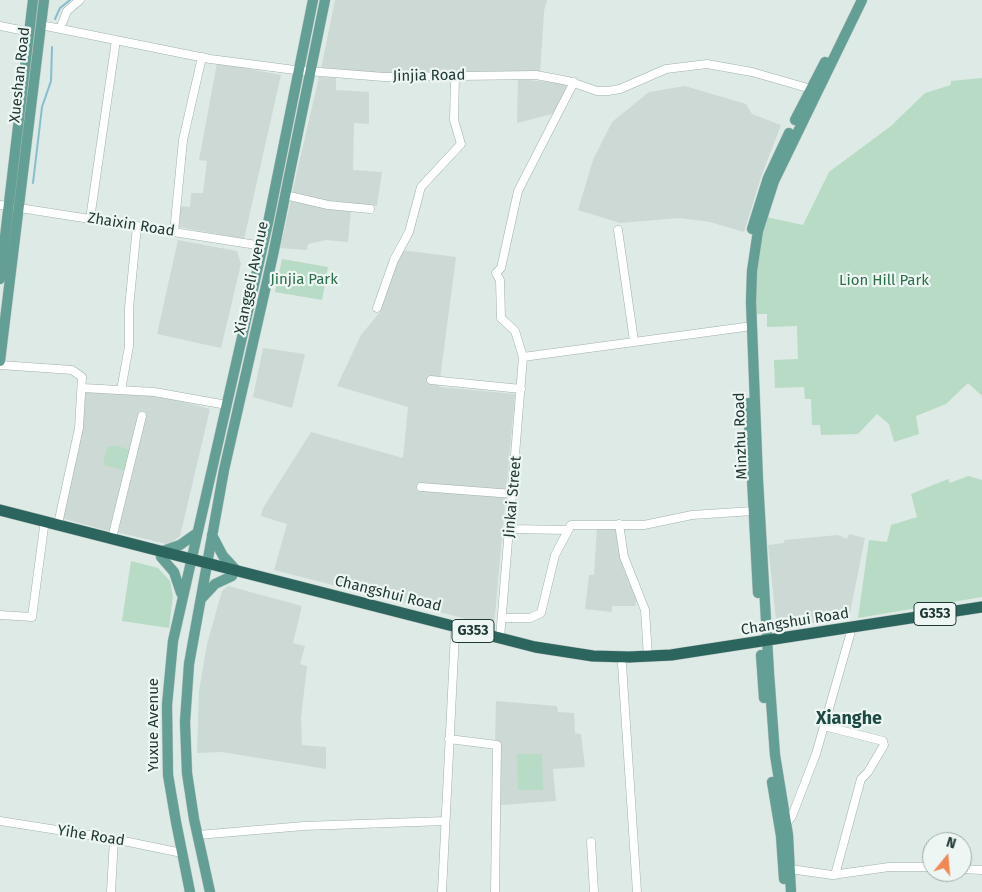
<!DOCTYPE html>
<html>
<head>
<meta charset="utf-8">
<style>
	body { margin:0 }
	#map { position:relative; width:982px; height:892px; overflow:hidden; background:#deeae5; font-family:"Fira Sans",sans-serif }
	canvas { display:block }
	.north { position:absolute; left:922px; top:832px; width:50px; height:50px; box-sizing:border-box; background:#eef6f3; border:1px solid #9caaa7; border-radius:50%; rotate:17deg; font-size:14px; font-weight:700; line-height:20px; text-align:center; color:#203934 }
	.north::after { content:''; display:block; margin:auto; width:18px; height:22px; background:#f08956; clip-path:polygon(50% 0,100% 100%,50% 72%,0 100%) }
</style>
</head>
<body>
<div id="map">
<canvas width="982" height="892"></canvas>
<div class="north">N</div>
</div>
<script>
const c = document.querySelector('canvas').getContext('2d');
c.lineJoin = 'round';
function fillPath(path, color) { c.fillStyle = color; c.fill(path, 'evenodd'); }
const shape = rows => new Path2D(rows.map(r => 'M' + r).join(''));
function trace(path, color, width, dash) { c.strokeStyle = color; c.lineWidth = width; c.lineCap = dash ? 'butt' : 'round'; c.setLineDash(dash || []); c.stroke(path); }
function write(font, color, halo, rows, align = 'center') {
  c.font = font + ' "Fira Sans",sans-serif'; c.lineWidth = 4.5; c.setLineDash([]); c.textBaseline = 'middle'; c.strokeStyle = halo; c.fillStyle = color; for (const [text, x, y, turn = 0] of rows) {
    c.save(); c.translate(x, y); c.rotate((+turn || 0) * Math.PI / 180); c.textAlign = isNaN(turn) ? turn : align; if (halo) c.strokeText(text, 0, 0); c.fillText(text, 0, 0); c.restore();
  }
}
const built = shape([
	[335,0,547,0,544,11,540,74,417,75,321,69],
	[217,63,281,75,244,239,179,227,180,206,190,207,191,193,203,193,207,161,199,160],
	[319,77,336,78,336,90,369,92,369,124,354,123,353,170,382,172,377,206,334,203,292,193],
	[518,79,566,84,565,101,552,114,517,123],
	[685,86,746,104,752,114,781,125,761,177,744,232,710,222,679,218,620,223,578,210,593,160,612,122,649,92],
	[291,200,351,210,348,242,326,240,308,244,307,250,280,248],
	[178,240,237,251,241,264,221,348,157,334],
	[401,250,456,257,439,387,515,394,494,626,274,570,287,524,261,516,263,508,311,432,403,458,408,407,337,386,361,335,380,312],
	[263,348,305,354,292,408,253,397],
	[86,390,161,396,210,409,180,536,172,542,167,544,116,532,146,413,142,411,112,532,61,518,82,426],
	[597,527,617,527,636,590,636,606,612,606,612,612,585,609,589,575,594,575],
	[849,534,865,538,849,618,786,627,776,620,768,545,784,543,784,540,838,535,847,539],
	[228,586,302,606,293,643,305,646,300,664,307,666,301,718,302,745,326,747,326,769,222,752,197,753,199,691,207,644,222,591],
	[496,701,557,706,558,712,574,713,575,733,581,734,585,767,553,769,556,801,501,805,499,742,495,742]
]);
const green = shape([
	[982,78,982,396,968,383,946,404,916,416,919,434,894,442,889,424,877,414,858,434,821,435,820,425,812,425,811,399,805,399,804,387,775,388,774,360,798,359,797,326,767,327,767,314,755,314,755,269,766,217,803,225,829,172,891,126,925,93,951,85,951,81],
	[282,259,328,267,322,300,275,292],
	[118,446,130,450,125,470,103,465,107,447],
	[968,476,982,480,982,597,858,618,869,540,887,542,891,525,917,517,911,494,948,479,950,483],
	[131,561,158,568,170,581,173,596,169,628,122,621],
	[517,754,542,754,543,790,518,790]
]);
const stream = shape([
	[55,19,60,8,70,0],
	[33,183,42,107,51,81,52,47]
]);
const minor = shape([
	[41,25,210,59,295,70,384,77,536,75,568,81,597,91,608,91,620,89,666,69,707,64,752,72,811,89],
	[0,26,30,32],
	[60,29,67,11,80,0],
	[285,195,328,205,370,209],
	[0,205,263,246],
	[90,219,116,40],
	[618,230,634,341],
	[174,232,183,140,202,57],
	[377,308,394,260,409,232,421,187,461,144,454,120,455,76],
	[523,357,745,327],
	[0,365,72,370,82,377,79,428,58,524],
	[431,380,521,389],
	[83,388,154,392,227,405],
	[121,390,129,346,129,308,137,226],
	[421,487,513,494],
	[619,524,624,557,645,610,648,657],
	[510,529,567,530],
	[112,538,142,416],
	[0,615,32,617,44,527],
	[502,618,530,618,541,613,555,555,571,525,644,525,692,515,753,511],
	[500,638,523,357,515,331,501,318,500,280,496,273,501,268,518,191,574,82],
	[622,664,637,892],
	[824,726,883,741,884,745,868,772,861,779,835,875],
	[449,739,497,745,495,892],
	[0,821,114,839,182,853],
	[786,824,792,816,816,754,850,635],
	[198,835,304,826,445,821],
	[591,842,594,892],
	[790,869,832,875,889,867,932,867],
	[962,869,982,870],
	[111,892,114,839],
	[442,892,455,633]
]);
const major = shape([
	[795,120,825,62],
	[752,229,768,178,789,133],
	[0,279,33,0],
	[0,361,44,0],
	[748,403,758,593],
	[212,535,223,556,236,570],
	[163,551,180,545,197,533],
	[161,557,174,572,181,593],
	[201,599,215,584,232,576],
	[761,655,764,698],
	[772,782,781,836,784,879],
	[190,892,176,822,168,775,167,705,173,641,268,223,313,0],
	[210,892,194,819,187,773,185,722,189,664,224,470,273,255,325,0],
	[791,892,788,835,775,755,769,673,758,480,751,302,752,271,758,231,774,181,862,0]
]);
const highway = shape([
	[0,510,535,647,593,656,629,657,671,655,982,607]
]);
const shields = [
	[935,614,42],
	[473,631,42]
];
const shieldNames = [
	["G353",935,614],
	["G353",473,631]
];
const streetNames = [
	["Xueshan Road",20,75,-84],
	["Jinjia Road",429,76,-1],
	["Zhaixin Road",131,225,9],
	["Xianggeli Avenue",252,278,-78],
	["Minzhu Road",741,436,-92],
	["Jinkai Street",513,497,-85],
	["Changshui Road",388,594,14],
	["Changshui Road",795,622,-9],
	["Yuxue Avenue",154,725,-90],
	["Yihe Road",91,836,9]
];
const parkNames = [
	["Jinjia Park",304,280],
	["Lion Hill Park",884,281]
];
const quarterNames = [
	["Xianghe",849,719]
];
fillPath(built, '#ccd9d5');
fillPath(green, '#b7dbc4');
trace(stream, '#86bdcf', 2);
trace(minor, '#a1b1ac', 9);
trace(major, '#bcc4c2', 11);
trace(highway, '#bcc4c2', 12);
trace(minor, '#fff', 8);
trace(major, '#639f94', 10);
trace(highway, '#2c655e', 11);
for (const [x, y, w] of shields) { const box = new Path2D(); box.roundRect(x - w / 2, y - 11.5, w, 23, 4); c.fillStyle = '#eef6f3'; c.fill(box); trace(box, '#203934', 1); }
write('bold 14px', '#203934', null, shieldNames);
write('15px', '#203934', '#eef6f3', streetNames);
write('15px', '#2b6f4b', '#eef6f3', parkNames);
write('bold 18px', '#1c4a43', '#eef6f3', quarterNames);
</script>
</body>
</html>
